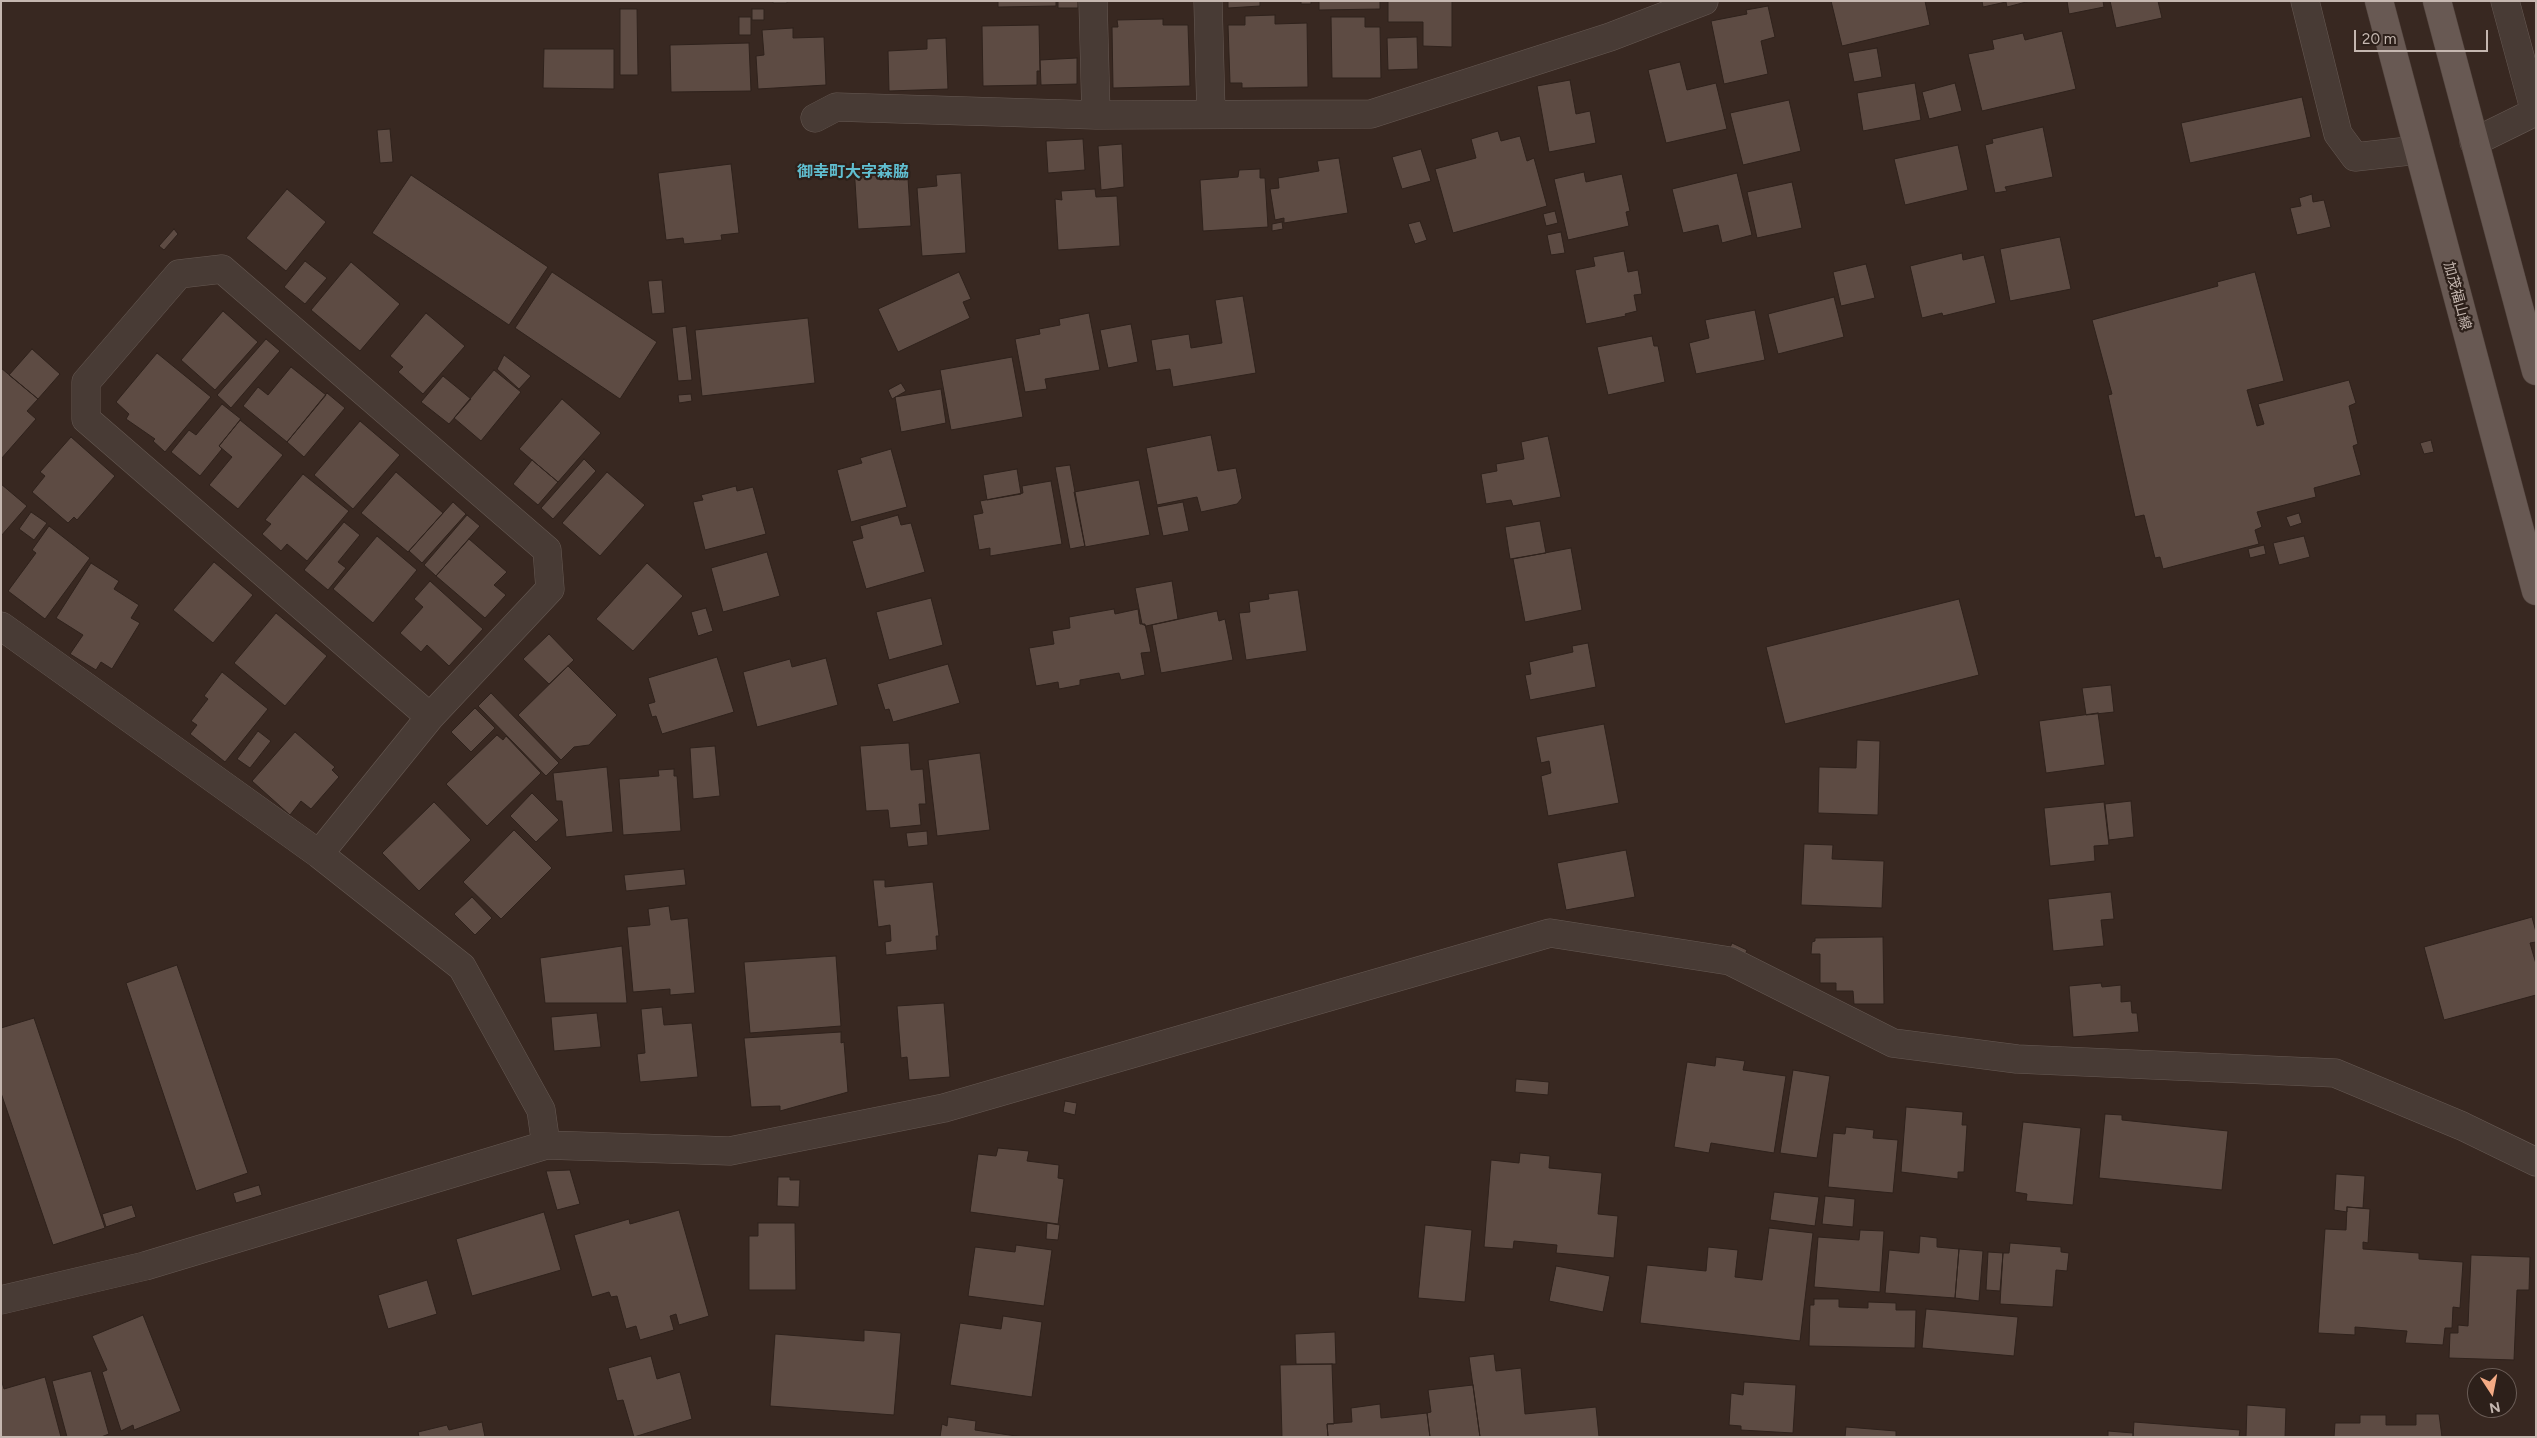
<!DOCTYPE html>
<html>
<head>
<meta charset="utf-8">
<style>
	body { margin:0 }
	#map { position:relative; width:2537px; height:1438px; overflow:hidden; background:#382821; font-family:Figtree,sans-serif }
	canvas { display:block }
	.frame { position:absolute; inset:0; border:2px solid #c5b7b0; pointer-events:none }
	.north { position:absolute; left:2467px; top:1368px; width:50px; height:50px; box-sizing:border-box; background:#2d201a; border:1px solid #6a5c56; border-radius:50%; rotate:169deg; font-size:14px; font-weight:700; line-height:20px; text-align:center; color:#c5b7b0 }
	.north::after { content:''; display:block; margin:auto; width:18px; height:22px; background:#f4ab85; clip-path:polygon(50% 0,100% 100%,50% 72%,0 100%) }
	.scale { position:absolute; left:2354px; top:30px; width:134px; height:22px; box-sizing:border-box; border:2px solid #c5b7b0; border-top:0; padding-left:6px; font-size:15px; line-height:18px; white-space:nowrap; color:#c5b7b0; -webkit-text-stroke:4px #2d201a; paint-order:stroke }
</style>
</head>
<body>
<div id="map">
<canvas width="2537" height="1438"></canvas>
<div class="frame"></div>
<div class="north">N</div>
<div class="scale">20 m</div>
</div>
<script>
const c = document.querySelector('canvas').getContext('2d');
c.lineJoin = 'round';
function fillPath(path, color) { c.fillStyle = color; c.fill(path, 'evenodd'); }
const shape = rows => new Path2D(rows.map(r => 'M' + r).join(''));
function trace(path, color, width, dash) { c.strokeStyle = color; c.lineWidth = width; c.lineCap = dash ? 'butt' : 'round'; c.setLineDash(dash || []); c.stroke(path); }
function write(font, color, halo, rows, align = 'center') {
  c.font = font + ' Figtree,"Noto Sans JP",sans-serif'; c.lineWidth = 4.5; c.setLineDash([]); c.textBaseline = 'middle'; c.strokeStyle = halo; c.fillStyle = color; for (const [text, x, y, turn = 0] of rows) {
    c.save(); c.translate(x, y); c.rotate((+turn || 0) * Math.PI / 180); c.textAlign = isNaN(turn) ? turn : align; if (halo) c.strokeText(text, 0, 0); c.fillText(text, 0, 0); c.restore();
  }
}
const building = shape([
	[773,1,787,1,787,3,773,3,773,1],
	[957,1,1056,1,1056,6,998,7,998,1,957,1],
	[1058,1,1078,1,1078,8,1058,8,1058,1],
	[1228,1,1260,1,1260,6,1228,8,1228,1],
	[1301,1,1311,1,1311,4,1301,4,1301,1],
	[1319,1,1380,1,1380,9,1319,10,1319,1],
	[1388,1,1452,1,1452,47,1423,46,1423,22,1388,22,1388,1],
	[1831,1,1925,1,1930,25,1842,46,1831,1],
	[1982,1,2030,1,2007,7,2006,2,1983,7,1982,1],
	[2067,1,2103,1,2104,7,2069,14,2067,1],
	[2110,1,2158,1,2162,18,2116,28,2110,1],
	[1768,6,1775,37,1761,41,1768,74,1724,84,1711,21,1747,14,1746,10,1768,6],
	[620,9,637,9,638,75,620,75,620,9],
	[752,9,764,9,764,20,752,20,752,9],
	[1275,15,1275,24,1307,23,1308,87,1242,88,1242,83,1230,83,1228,25,1245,25,1245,16,1275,15],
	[739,17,751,17,751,35,739,35,739,17],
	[1331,17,1365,17,1365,27,1380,27,1381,78,1332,78,1331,17],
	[1163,19,1163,25,1188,25,1190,86,1113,88,1112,27,1118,27,1117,20,1163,19],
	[1039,25,1040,71,1037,71,1037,85,983,86,982,26,1039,25],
	[793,28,793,38,824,37,826,85,758,89,756,56,764,55,762,30,793,28],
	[2062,31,2076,89,1982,111,1968,54,1994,49,1992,40,2023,33,2025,40,2062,31],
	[1417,37,1418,69,1388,70,1387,38,1417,37],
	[946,38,948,89,889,91,888,51,927,49,927,39,946,38],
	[749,43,751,91,671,92,670,45,749,43],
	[1877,48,1882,77,1854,82,1848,53,1877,48],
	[544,49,614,49,614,89,543,88,544,49],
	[1077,58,1077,84,1041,85,1040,60,1077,58],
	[1680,62,1687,90,1716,83,1727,129,1666,143,1648,70,1680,62],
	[1570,80,1576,114,1590,111,1596,143,1549,152,1537,86,1570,80],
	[1915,83,1921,120,1863,131,1857,93,1915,83],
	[1955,83,1962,111,1929,119,1922,92,1955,83],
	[2302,97,2311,137,2190,163,2181,123,2302,97],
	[1789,100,1801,151,1743,165,1730,113,1789,100],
	[2043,127,2053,177,2005,187,2007,191,1995,193,1985,145,1993,143,1992,139,2043,127],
	[390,129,393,162,380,163,377,130,390,129],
	[1498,131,1501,141,1520,136,1527,161,1534,158,1547,206,1453,233,1435,169,1476,158,1471,139,1498,131],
	[1083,139,1085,170,1048,173,1046,141,1083,139],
	[1122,144,1124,187,1101,190,1098,146,1122,144],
	[1958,145,1968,190,1905,205,1894,159,1958,145],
	[1421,149,1431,181,1402,189,1392,157,1421,149],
	[1339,158,1348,213,1284,223,1284,218,1275,220,1270,189,1279,188,1278,178,1319,171,1317,161,1339,158],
	[907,162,911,226,858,229,854,166,907,162],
	[731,164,739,233,721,235,722,240,684,244,683,238,666,240,658,173,731,164],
	[1260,169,1260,178,1265,178,1268,227,1203,231,1200,180,1238,177,1239,170,1260,169],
	[1584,172,1586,182,1622,174,1630,211,1626,212,1629,226,1568,240,1554,179,1584,172],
	[961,173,966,253,922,256,917,188,937,186,936,175,961,173],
	[1737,173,1752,235,1722,243,1718,225,1683,233,1672,189,1737,173],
	[411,175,548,267,509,325,372,233,411,175],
	[1792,182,1802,228,1757,238,1747,192,1792,182],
	[287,189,326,222,286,271,246,238,287,189],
	[1095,189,1096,197,1117,196,1120,246,1058,250,1055,199,1062,200,1061,191,1095,189],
	[2312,194,2313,202,2324,200,2331,227,2297,235,2290,208,2301,206,2299,198,2312,194],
	[1555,211,1558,223,1546,226,1543,214,1555,211],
	[1420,221,1427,240,1415,244,1408,224,1420,221],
	[1282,222,1283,229,1272,231,1272,224,1282,222],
	[174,229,178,234,164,250,159,246,174,229],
	[1561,232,1565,253,1551,255,1547,235,1561,232],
	[2060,237,2071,289,2010,301,2000,249,2060,237],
	[1624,251,1628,272,1638,270,1642,294,1634,295,1637,311,1625,314,1626,316,1586,324,1575,270,1595,266,1593,257,1624,251],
	[1962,253,1963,260,1984,255,1996,303,1943,316,1942,313,1922,318,1910,266,1962,253],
	[305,261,327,278,305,304,284,287,305,261],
	[351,262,400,304,360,351,311,310,351,262],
	[1866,264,1875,298,1841,306,1833,272,1866,264],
	[552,272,657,342,620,399,515,328,552,272],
	[959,272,971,299,963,302,970,318,898,352,878,309,959,272],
	[2255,272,2284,381,2247,390,2257,426,2264,424,2258,404,2349,380,2356,403,2349,406,2358,444,2353,446,2361,475,2314,488,2316,497,2257,512,2262,527,2255,530,2259,544,2163,569,2160,557,2155,558,2144,515,2135,517,2108,395,2112,394,2092,320,2218,286,2217,282,2255,272],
	[662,280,665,313,652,314,648,281,662,280],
	[1243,296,1256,373,1173,387,1170,369,1156,371,1151,340,1189,334,1191,348,1222,343,1215,300,1243,296],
	[1834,297,1844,337,1778,354,1768,314,1834,297],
	[1755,310,1765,360,1696,374,1689,343,1709,338,1705,320,1755,310],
	[223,311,258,342,215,390,181,360,223,311],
	[426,313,465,346,423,394,398,372,403,367,390,356,426,313],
	[1089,313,1100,370,1045,379,1047,389,1025,392,1015,339,1040,334,1039,329,1060,325,1059,319,1089,313],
	[808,318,815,383,702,396,695,330,808,318],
	[1131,324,1138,362,1108,368,1100,330,1131,324],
	[686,326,692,380,678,381,672,328,686,326],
	[1652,336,1654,346,1658,346,1665,382,1608,395,1597,347,1652,336],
	[266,339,280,351,231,408,217,395,266,339],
	[32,349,60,374,38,399,9,375,32,349],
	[157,353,211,397,165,452,153,441,155,439,126,419,129,414,116,402,157,353],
	[504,355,531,376,519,389,497,369,504,355],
	[1012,357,1023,417,951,430,940,370,1012,357],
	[291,367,326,395,287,442,243,406,258,387,268,395,291,367],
	[1,368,38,399,27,411,36,419,1,459,1,368],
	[494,370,521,392,481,441,454,418,494,370],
	[443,376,471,399,449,424,421,402,443,376],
	[901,383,906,391,892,399,888,390,901,383],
	[941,389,946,423,901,432,895,397,941,389],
	[327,393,345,408,304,457,287,442,327,393],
	[691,394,692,401,679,403,678,395,691,394],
	[562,399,601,433,558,482,519,449,562,399],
	[222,404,241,419,219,446,222,449,200,476,171,452,189,430,196,435,222,404],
	[240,420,283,455,238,509,209,485,232,457,219,446,240,420],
	[360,421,400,455,353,509,314,475,360,421],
	[1211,435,1218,471,1236,468,1242,498,1237,504,1201,512,1197,497,1157,505,1146,448,1211,435],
	[1548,436,1561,497,1513,506,1511,500,1486,504,1481,474,1497,471,1496,464,1524,459,1521,442,1548,436],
	[71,437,115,476,77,520,74,517,68,523,32,492,45,476,40,472,71,437],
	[2431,440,2434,452,2424,454,2420,443,2431,440],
	[891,449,907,507,851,522,837,470,862,463,860,458,891,449],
	[584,459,596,471,553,519,541,508,584,459],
	[532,460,558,482,538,505,513,484,532,460],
	[1070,465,1085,546,1070,549,1055,467,1070,465],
	[1017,469,1021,494,987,500,983,475,1017,469],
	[396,472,443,513,408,552,361,513,396,472],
	[607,472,645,505,600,556,562,523,607,472],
	[303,474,349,511,307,561,287,544,281,551,262,534,271,524,265,520,303,474],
	[1139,480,1150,535,1085,547,1074,492,1139,480],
	[1051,481,1062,544,990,556,990,548,979,550,973,515,983,513,980,501,1023,493,1022,486,1051,481],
	[1,484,27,506,1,536,1,484],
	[736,486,737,491,753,487,766,534,705,550,693,502,703,500,701,495,736,486],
	[453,502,466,514,422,563,409,551,453,502],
	[1183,502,1189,531,1163,536,1157,507,1183,502],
	[31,512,47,523,34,540,19,529,31,512],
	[2299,513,2302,523,2290,527,2286,517,2299,513],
	[467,515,480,526,436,576,424,565,467,515],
	[898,515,901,525,911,523,925,572,866,589,852,541,863,538,860,526,898,515],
	[1540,521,1546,553,1510,559,1505,527,1540,521],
	[344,522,360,535,338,562,346,568,328,590,304,570,344,522],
	[49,526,90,558,45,619,8,591,36,553,32,550,49,526],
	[377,536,417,570,373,623,333,589,377,536],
	[2304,536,2310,557,2279,565,2273,543,2304,536],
	[469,539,507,572,494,585,506,595,485,618,436,576,469,539],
	[2264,545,2266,554,2250,558,2248,549,2264,545],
	[1571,548,1582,610,1525,622,1513,559,1571,548],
	[767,552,780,596,723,612,711,568,767,552],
	[214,562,253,595,213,643,173,610,214,562],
	[91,563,119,581,114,589,139,605,131,618,140,623,112,669,101,662,96,670,70,654,83,635,56,618,91,563],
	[647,563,683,596,633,651,596,619,647,563],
	[430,581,483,629,449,666,427,645,421,652,400,633,423,607,414,599,430,581],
	[1172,581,1178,619,1146,626,1142,624,1135,588,1172,581],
	[1298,590,1307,651,1246,660,1239,613,1250,612,1249,602,1269,599,1268,594,1298,590],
	[931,598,943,645,889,660,876,612,931,598],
	[1959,599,1979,675,1785,724,1766,647,1959,599],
	[706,608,713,631,698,636,691,612,706,608],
	[1114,609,1115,614,1138,609,1140,624,1145,624,1151,652,1141,653,1145,675,1121,680,1119,673,1080,680,1080,685,1059,689,1058,682,1036,686,1029,648,1054,644,1052,631,1070,628,1069,617,1114,609],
	[1217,611,1219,621,1225,619,1233,660,1161,673,1152,625,1217,611],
	[276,613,327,656,285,706,234,663,276,613],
	[549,634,574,660,549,684,523,659,549,634],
	[1588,643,1596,687,1530,700,1525,675,1531,674,1529,662,1573,652,1572,646,1588,643],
	[717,657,734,712,662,734,656,716,652,717,648,704,655,702,648,678,717,657],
	[826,658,838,705,757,727,743,672,790,659,792,667,826,658],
	[948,664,960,703,893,722,889,709,885,710,877,684,948,664],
	[568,666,617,715,589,745,574,747,561,760,518,715,568,666],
	[222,672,268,709,225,762,190,734,197,725,191,721,208,699,204,696,222,672],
	[2111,685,2114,712,2086,715,2082,688,2111,685],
	[491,693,559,763,546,776,478,706,491,693],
	[475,708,495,728,471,752,451,732,475,708],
	[2098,713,2105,765,2046,773,2039,721,2098,713],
	[1604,724,1619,803,1548,816,1541,776,1551,773,1549,761,1541,763,1536,737,1604,724],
	[258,731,271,741,250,768,237,759,258,731],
	[295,732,335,767,332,770,339,777,311,809,301,801,290,815,252,781,295,732],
	[497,735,503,740,506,736,541,773,487,826,446,784,497,735],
	[1857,740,1880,741,1878,815,1818,813,1819,767,1856,768,1857,740],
	[909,743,911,770,923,769,926,804,919,804,921,825,890,828,888,810,866,811,860,746,909,743],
	[715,746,720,796,693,799,690,748,715,746],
	[980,753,990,830,937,836,928,760,980,753],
	[607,767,613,832,566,837,562,801,556,801,553,773,607,767],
	[674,769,674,776,677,776,681,831,623,835,619,779,659,776,658,770,674,769],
	[532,793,559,820,536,842,510,816,532,793],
	[2131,801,2134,837,2109,840,2105,804,2131,801],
	[434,802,471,840,419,891,382,853,434,802],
	[2104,802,2109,845,2094,846,2095,861,2050,866,2044,808,2104,802],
	[514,830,552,868,501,919,463,882,514,830],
	[927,831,928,845,908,847,906,833,927,831],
	[1804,844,1833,845,1832,859,1884,861,1882,908,1801,905,1804,844],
	[1626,850,1635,897,1566,910,1557,863,1626,850],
	[684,869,686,885,626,891,624,875,684,869],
	[873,880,885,880,885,887,933,882,939,936,936,936,937,950,886,955,885,942,891,941,890,925,878,927,873,880],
	[2111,892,2114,919,2101,920,2104,946,2053,951,2048,899,2111,892],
	[472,897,492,918,475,935,454,914,472,897],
	[669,906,671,920,688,918,695,993,670,995,670,989,633,992,627,927,650,925,648,909,669,906],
	[2532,917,2536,932,2536,942,2530,943,2536,964,2536,995,2444,1020,2424,947,2532,917],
	[1883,937,1884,1004,1854,1004,1853,991,1836,991,1836,983,1820,983,1820,954,1811,954,1812,942,1815,941,1815,938,1883,937],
	[1732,943,1747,950,1744,957,1729,950,1732,943],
	[622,946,627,1003,545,1003,540,958,622,946],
	[836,956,841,1026,750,1033,744,962,836,956],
	[177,965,248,1173,196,1191,126,983,177,965],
	[2101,983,2102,987,2121,985,2121,1002,2131,1001,2132,1013,2137,1013,2139,1032,2073,1037,2069,986,2101,983],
	[944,1003,950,1077,909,1080,907,1057,901,1058,897,1006,944,1003],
	[662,1007,664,1025,692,1023,698,1077,640,1082,637,1054,645,1053,641,1009,662,1007],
	[597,1013,601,1047,554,1051,551,1017,597,1013],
	[34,1018,105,1228,53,1245,1,1093,1,1028,34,1018],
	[841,1032,841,1043,844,1042,848,1092,780,1111,780,1106,751,1107,744,1038,841,1032],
	[1716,1057,1745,1061,1743,1070,1786,1076,1774,1153,1711,1143,1709,1153,1674,1147,1687,1062,1715,1066,1716,1057],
	[1793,1070,1830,1076,1817,1158,1780,1153,1793,1070],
	[1516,1079,1549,1082,1548,1095,1515,1092,1516,1079],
	[1065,1101,1077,1103,1075,1115,1063,1112,1065,1101],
	[1906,1107,1963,1112,1962,1125,1967,1125,1964,1172,1958,1172,1958,1179,1901,1172,1906,1107],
	[2105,1114,2122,1115,2122,1120,2228,1131,2222,1190,2099,1178,2105,1114],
	[2023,1122,2081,1128,2073,1205,2026,1201,2027,1194,2015,1192,2023,1122],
	[1846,1127,1874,1130,1873,1138,1898,1140,1893,1193,1828,1187,1833,1133,1845,1134,1846,1127],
	[998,1148,1029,1151,1027,1161,1059,1165,1058,1178,1064,1179,1058,1224,970,1212,978,1154,996,1156,998,1148],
	[1520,1153,1550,1156,1549,1168,1602,1173,1598,1214,1618,1216,1614,1258,1556,1253,1557,1245,1514,1241,1513,1249,1484,1247,1491,1160,1519,1163,1520,1153],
	[570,1170,580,1204,557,1210,546,1171,570,1170],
	[2336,1174,2365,1176,2363,1208,2347,1207,2347,1212,2334,1210,2336,1174],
	[778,1177,790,1177,790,1180,800,1180,799,1207,777,1206,778,1177],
	[259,1185,262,1195,236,1203,233,1193,259,1185],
	[1774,1192,1819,1197,1815,1226,1770,1220,1774,1192],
	[1825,1196,1855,1199,1853,1227,1822,1224,1825,1196],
	[132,1205,136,1217,106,1227,102,1214,132,1205],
	[2347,1207,2370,1209,2368,1243,2363,1242,2363,1249,2419,1253,2419,1259,2463,1262,2460,1308,2453,1307,2452,1328,2445,1328,2443,1345,2405,1343,2407,1331,2355,1327,2355,1335,2318,1333,2325,1229,2346,1230,2347,1207],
	[679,1210,709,1316,679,1325,676,1314,670,1316,674,1330,640,1340,636,1326,626,1329,617,1296,611,1297,609,1292,592,1297,574,1235,629,1219,630,1224,679,1210],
	[544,1212,561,1270,472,1296,456,1239,544,1212],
	[758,1223,795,1223,796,1290,749,1290,749,1236,758,1236,758,1223],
	[1047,1223,1060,1225,1058,1240,1046,1239,1047,1223],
	[1425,1225,1472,1230,1465,1302,1418,1298,1425,1225],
	[1769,1228,1813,1233,1800,1341,1640,1323,1647,1265,1706,1271,1708,1247,1738,1250,1735,1277,1762,1280,1769,1228],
	[1860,1230,1884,1231,1880,1292,1814,1287,1818,1237,1859,1240,1860,1230],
	[1920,1236,1937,1238,1937,1247,1959,1249,1955,1298,1885,1293,1889,1250,1919,1253,1920,1236],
	[2010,1243,2061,1247,2061,1252,2069,1253,2067,1271,2056,1270,2053,1307,2000,1304,2003,1253,2009,1253,2010,1243],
	[1016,1245,1052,1250,1044,1306,968,1296,975,1247,1015,1252,1016,1245],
	[1959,1249,1983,1251,1979,1301,1955,1298,1959,1249],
	[1988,1252,2003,1253,2000,1291,1986,1290,1988,1252],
	[2471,1255,2530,1257,2529,1290,2517,1290,2514,1360,2449,1358,2450,1333,2458,1333,2458,1325,2468,1326,2471,1255],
	[1556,1266,1610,1276,1603,1312,1549,1301,1556,1266],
	[427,1280,437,1314,388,1329,378,1295,427,1280],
	[1814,1299,1839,1299,1839,1307,1868,1308,1868,1302,1896,1303,1896,1310,1916,1310,1915,1348,1809,1346,1810,1305,1814,1305,1814,1299],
	[1926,1309,2018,1317,2014,1356,1922,1348,1926,1309],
	[143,1315,181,1411,134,1430,133,1425,121,1431,102,1372,107,1370,92,1336,143,1315],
	[1003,1316,1042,1322,1032,1397,950,1385,960,1323,1001,1329,1003,1316],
	[864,1330,901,1333,894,1415,770,1406,775,1334,864,1341,864,1330],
	[1335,1332,1336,1364,1296,1364,1295,1334,1335,1332],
	[1494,1354,1496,1371,1521,1368,1525,1414,1596,1407,1599,1437,1480,1437,1469,1357,1494,1354],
	[651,1356,657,1379,680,1372,692,1419,634,1437,623,1400,617,1401,608,1368,651,1356],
	[1332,1364,1334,1424,1327,1424,1328,1437,1282,1437,1280,1365,1332,1364],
	[91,1371,109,1434,101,1437,67,1437,52,1381,91,1371],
	[45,1377,61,1437,1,1437,1,1379,4,1389,45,1377],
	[1744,1382,1796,1385,1793,1433,1741,1430,1741,1426,1729,1425,1731,1393,1743,1395,1744,1382],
	[1473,1385,1480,1437,1430,1437,1427,1413,1431,1412,1428,1390,1473,1385],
	[1380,1404,1381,1418,1427,1413,1430,1437,1328,1437,1327,1424,1352,1422,1351,1408,1380,1404],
	[2247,1405,2286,1408,2285,1437,2246,1437,2247,1405],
	[2416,1414,2439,1414,2442,1437,2334,1437,2335,1423,2360,1423,2360,1415,2386,1415,2386,1425,2416,1425,2416,1414],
	[948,1417,976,1421,975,1430,1023,1437,940,1437,942,1424,947,1426,948,1417],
	[482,1422,485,1437,419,1437,418,1432,447,1425,449,1430,482,1422],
	[2134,1422,2240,1430,2239,1437,2133,1437,2134,1422],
	[1846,1427,1896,1431,1896,1437,1845,1437,1846,1427],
	[2108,1431,2133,1433,2133,1437,2108,1437,2108,1431]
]);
const minor = shape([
	[1093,1,1096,115],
	[1208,1,1211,113],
	[2305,1,2338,134,2355,157,2418,150],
	[815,118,836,107,1096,115,1371,114,1610,37,1704,1],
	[2474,142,2535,112,2505,1],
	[1,626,319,854,462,967,541,1110,546,1145],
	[319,854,430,717,550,589,547,550,222,269,179,274,86,382,86,419,430,717],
	[1,1300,145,1266,546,1145,730,1151,944,1108,1550,933,1730,961,1893,1043,2017,1059,2335,1073,2462,1126,2536,1162]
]);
const major = shape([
	[2379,1,2536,591],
	[2437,1,2536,371]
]);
const streetNames = [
	["加茂福山線",2457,296,75]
];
const quarterNames = [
	["御幸町大字森脇",853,172]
];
fillPath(building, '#5d4b43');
trace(building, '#2f221c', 1);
trace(minor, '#665953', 29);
trace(major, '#52443e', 29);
trace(minor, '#483b35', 28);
trace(major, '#685953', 28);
write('14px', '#c5b7b0', '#2d201a', streetNames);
write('bold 16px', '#60bed0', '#2d201a', quarterNames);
</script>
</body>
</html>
